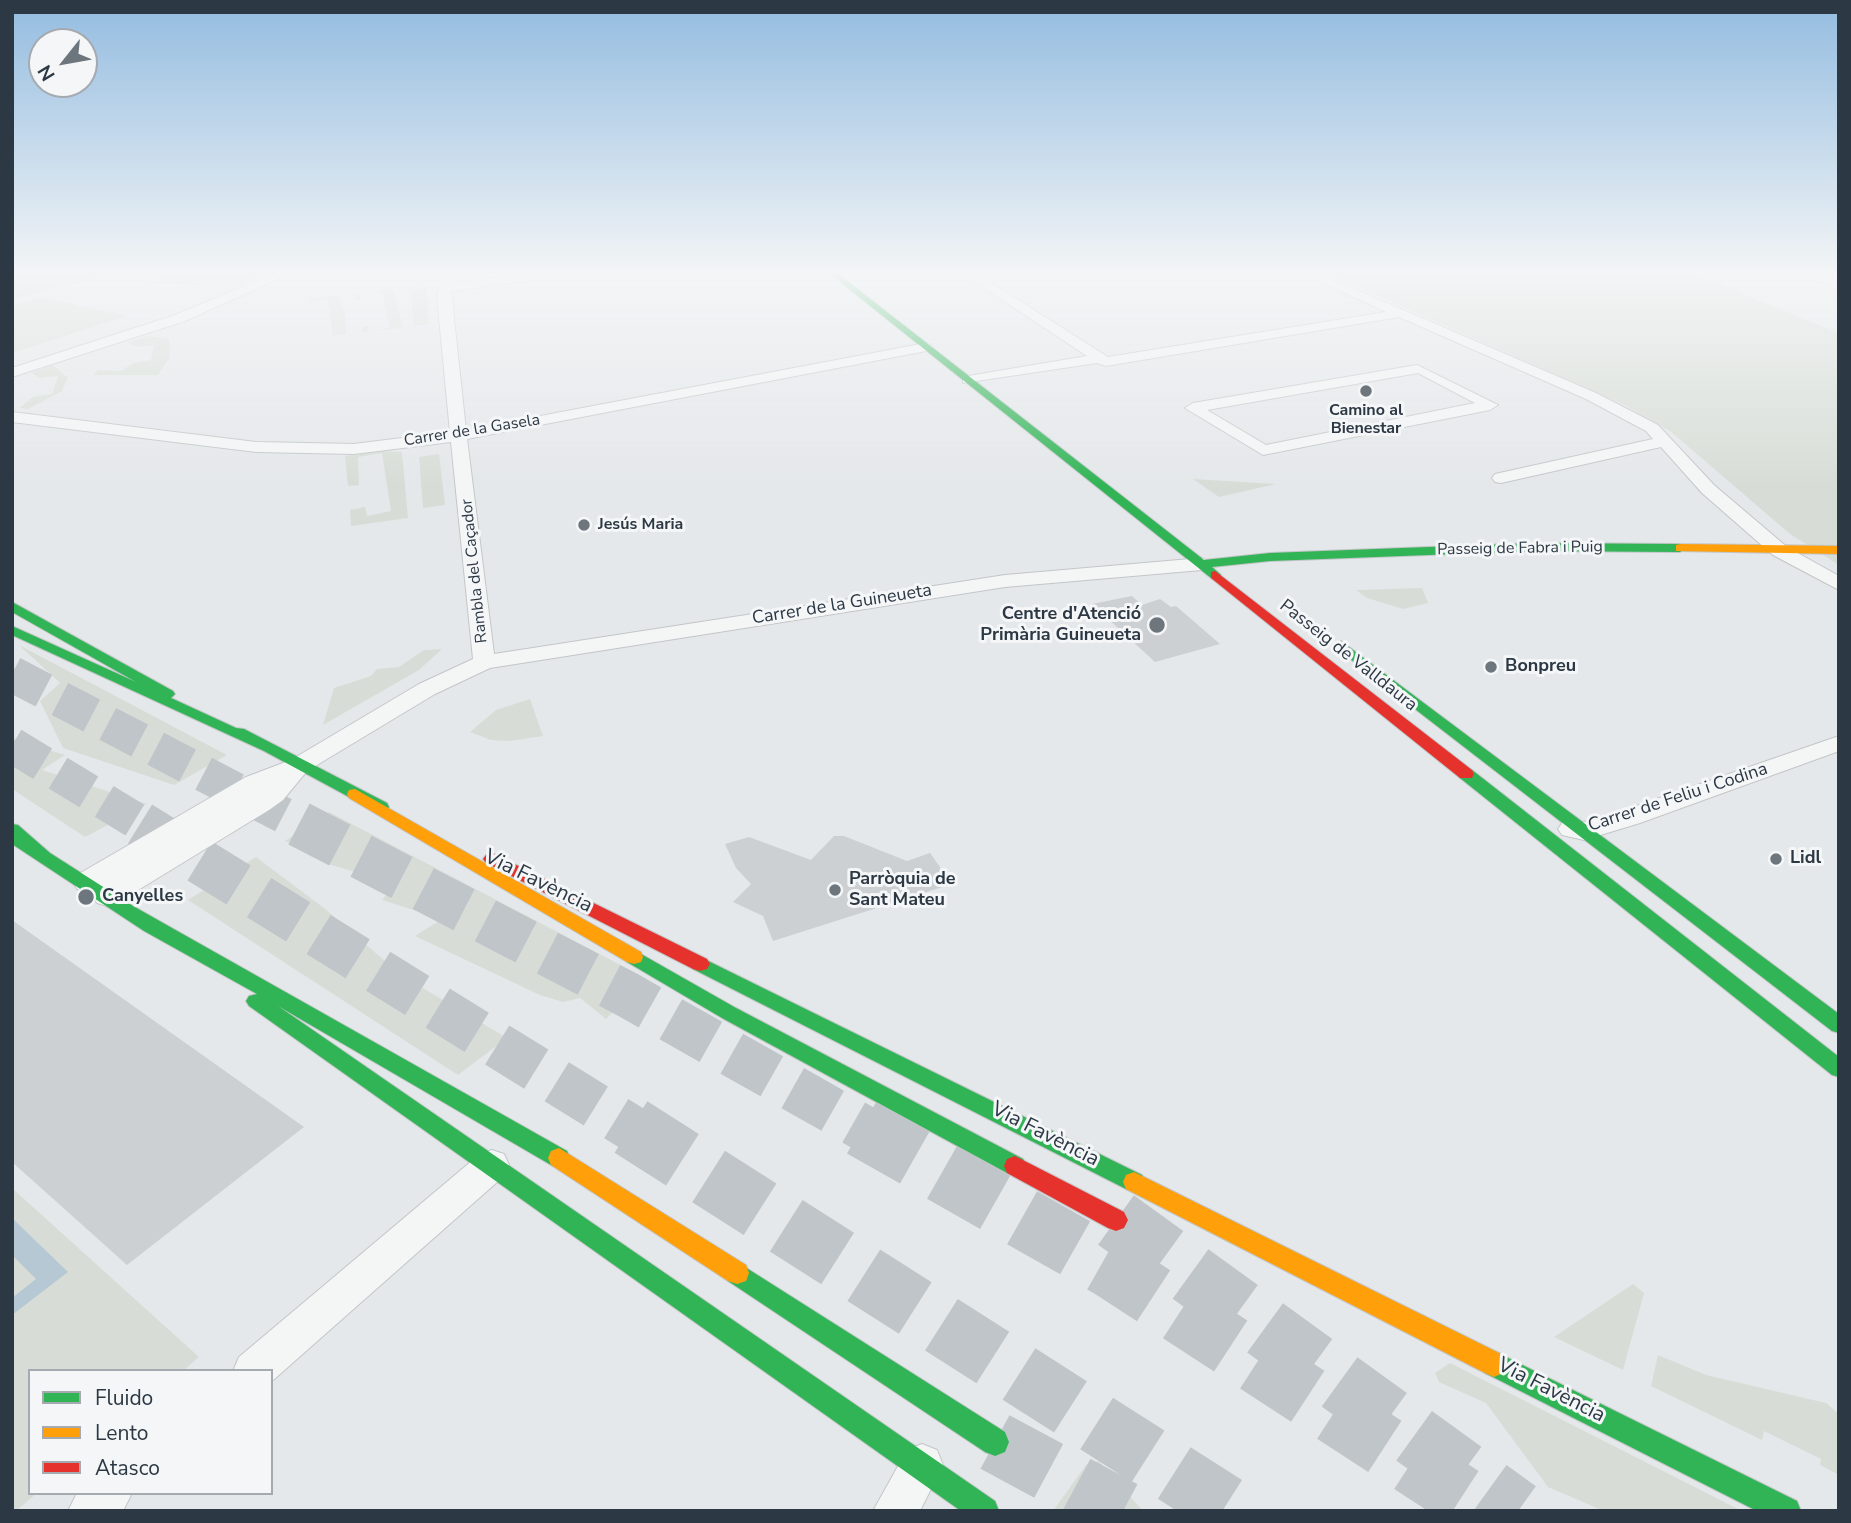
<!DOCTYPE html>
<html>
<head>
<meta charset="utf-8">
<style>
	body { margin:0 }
	#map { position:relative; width:1851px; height:1523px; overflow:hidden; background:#e5e8ea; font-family:"Nunito Sans",sans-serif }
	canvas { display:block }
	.frame { position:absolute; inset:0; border:14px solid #2c3843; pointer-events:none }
	.legend { position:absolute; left:28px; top:1369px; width:245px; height:126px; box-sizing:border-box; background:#f4f6f8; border:2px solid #a4aab0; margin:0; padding:9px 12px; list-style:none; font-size:21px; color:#2c3843 }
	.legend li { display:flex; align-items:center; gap:14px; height:35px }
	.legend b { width:35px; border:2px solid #a4aab0 }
	.north { position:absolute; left:28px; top:28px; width:70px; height:70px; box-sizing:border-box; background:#f4f6f8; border:2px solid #a4aab0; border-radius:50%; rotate:239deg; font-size:19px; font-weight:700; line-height:28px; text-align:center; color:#2c3843 }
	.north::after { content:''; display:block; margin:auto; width:24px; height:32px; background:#6d767d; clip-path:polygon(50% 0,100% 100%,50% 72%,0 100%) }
</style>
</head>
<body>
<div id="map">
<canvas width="1851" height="1523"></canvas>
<div class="frame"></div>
<ul class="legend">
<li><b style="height:9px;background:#30b455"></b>Fluido</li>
<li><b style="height:9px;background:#ff9f0a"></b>Lento</li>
<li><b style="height:9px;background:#e5322d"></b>Atasco</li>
</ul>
<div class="north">N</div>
</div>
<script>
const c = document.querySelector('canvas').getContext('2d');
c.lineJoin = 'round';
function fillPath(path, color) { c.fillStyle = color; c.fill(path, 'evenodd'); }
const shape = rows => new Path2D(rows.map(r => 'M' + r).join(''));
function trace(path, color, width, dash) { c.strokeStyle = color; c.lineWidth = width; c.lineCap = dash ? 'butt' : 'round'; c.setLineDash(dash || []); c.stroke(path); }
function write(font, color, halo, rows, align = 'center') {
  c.font = font + ' "Nunito Sans",sans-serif'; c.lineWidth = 6; c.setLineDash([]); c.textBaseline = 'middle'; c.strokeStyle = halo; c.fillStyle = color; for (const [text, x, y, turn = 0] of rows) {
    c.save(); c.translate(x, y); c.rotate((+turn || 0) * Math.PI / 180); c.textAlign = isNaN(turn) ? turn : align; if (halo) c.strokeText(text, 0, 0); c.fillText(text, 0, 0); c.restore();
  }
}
const green = shape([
	[12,273,121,273,12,299],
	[168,273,263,273,241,286,148,284],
	[1326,273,1692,273,1839,333,1839,565,1790,534,1670,431,1622,404],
	[427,287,429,324,413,326,411,289],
	[393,288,403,328,362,332,363,326,368,326,369,331,390,328,382,292,360,294,361,300,356,300,353,295],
	[338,295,345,312,346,334,314,339,333,335,328,299,308,301,312,298],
	[41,297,127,316,12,353,12,306],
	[149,336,169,339,170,343,169,358,158,375,93,375,98,370,121,371,134,363,151,360,154,345,137,347,127,342],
	[53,365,68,378,62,391,28,409,19,408,33,397,52,394,58,376,40,378,31,373],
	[382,451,402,452,408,518,351,526,350,510,365,507,367,516,391,511,382,453,358,457,359,485,348,486,345,456],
	[439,454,445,505,423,508,419,457],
	[1193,479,1276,484,1219,497],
	[1422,588,1428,603,1403,609,1367,598,1356,590],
	[19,645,227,755,174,785,63,748,40,701,60,683],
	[442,649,419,670,323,725,334,688,371,676,377,669,399,667,424,650],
	[12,666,41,684,32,699,12,685],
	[530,699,543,736,510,741,491,740,470,732,496,710],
	[12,738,65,755,42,770,147,804,85,837,12,789],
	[329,812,647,979,606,1019,580,998,563,1002,540,995,415,936,442,919,382,900,396,884,328,864,285,841],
	[256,857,324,908,401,975,507,1038,458,1075,188,900],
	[12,1188,199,1357,183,1371,30,1371,30,1493,37,1493,16,1511,12,1511],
	[1633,1284,1644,1293,1623,1370,1554,1337],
	[1658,1355,1706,1375,1826,1403,1839,1414,1839,1475,1820,1465,1821,1459,1764,1431,1762,1440,1651,1386],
	[1450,1363,1742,1511,1604,1511,1548,1487,1486,1403,1439,1382,1435,1373],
	[1099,1461,1143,1511,1053,1511,1086,1465]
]);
const water = shape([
	[12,1218,68,1272,12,1315,12,1298,36,1279,12,1255]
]);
const building = shape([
	[1132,596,1142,605,1160,599,1171,607,1176,606,1220,644,1155,662,1092,604],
	[834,836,844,836,907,861,930,853,952,884,773,941,763,916,733,902,751,884,736,868,725,844,749,837,811,860],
	[12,920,304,1127,127,1265,12,1162]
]);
const highwayTunnelFar2 = shape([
	[12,674,302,825],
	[12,745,143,825]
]);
const highwayTunnelFar1 = shape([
	[140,824,633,1129],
	[299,824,628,995,865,1129]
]);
const highwayTunnel = shape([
	[631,1127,1234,1511],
	[862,1127,1111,1268,1484,1511],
	[1116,1220,1518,1511],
	[995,1442,1123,1511]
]);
const street = shape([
	[276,273,291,273,185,321,12,377,12,368,175,315,276,273],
	[444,273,456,273,453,283,531,273,560,273,554,277,451,291,466,430,926,343,933,347,926,351,467,439,494,654,1005,575,1202,558,1212,564,1202,570,1005,587,490,668,435,694,307,771,283,800,269,810,117,903,107,906,97,903,93,896,97,889,265,788,97,889,87,892,77,889,73,882,77,875,246,777,291,760,419,684,473,659,451,442,354,454,256,452,12,422,12,412,256,442,354,444,450,432,437,297,444,273],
	[1006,273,1036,273,990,282,1108,357,1386,312,1302,273,1317,273,1596,393,1658,425,1714,485,1787,547,1839,576,1839,590,1773,555,1702,493,1661,447,1501,483,1495,482,1492,478,1495,474,1653,439,1646,431,1586,399,1399,317,1106,366,1097,363,963,383,963,377,968,376,1087,356,972,280,1006,273],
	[1798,273,1814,273,1839,282,1839,290,1798,273],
	[1417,365,1498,405,1490,410,1263,455,1185,408,1193,403,1417,365],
	[1418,373,1475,403,1266,445,1207,410,1418,373],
	[1839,736,1839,751,1640,823,1584,840,1562,835,1558,829,1562,823,1584,822,1622,811,1839,736],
	[492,1150,504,1154,509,1165,504,1176,271,1382,271,1371,233,1371,239,1357,480,1154,492,1150],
	[922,1444,937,1450,943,1465,920,1511,873,1511,907,1450,922,1444],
	[77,1493,132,1493,123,1511,68,1511,77,1493]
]);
const fast = shape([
	[829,273,837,273,1204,560,1270,553,1534,543,1680,544,1686,548,1680,552,1534,551,1270,561,1212,567,1221,575,1215,579,1211,578,829,273],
	[12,602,173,691,175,694,171,698,236,728,244,729,387,803,389,807,387,811,375,811,264,751,12,635,12,626,136,682,12,612,12,602],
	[1341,641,1839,1014,1839,1033,1832,1031,1336,648,1334,645,1341,641],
	[1466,769,1472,770,1839,1057,1839,1077,1832,1075,1460,778,1458,774,1466,769],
	[12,824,18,825,50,853,133,906,567,1151,570,1158,567,1165,559,1168,551,1165,278,1006,995,1501,999,1511,961,1511,249,1006,246,1001,249,996,257,994,144,931,12,844,12,824],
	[634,950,736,1008,1023,1159,1026,1166,1023,1173,1015,1176,1007,1173,722,1018,627,962,625,957,627,952,634,950],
	[700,957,1142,1175,1145,1182,1142,1189,1134,1192,1126,1189,693,969,690,964,693,959,700,957],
	[737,1262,1005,1432,1009,1442,1005,1452,995,1456,985,1452,728,1281,725,1273,728,1265,737,1262],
	[1494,1351,1797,1501,1801,1511,1757,1511,1485,1373,1481,1364,1485,1355,1494,1351]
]);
const slow = shape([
	[1680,544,1839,546,1839,554,1676,551,1676,545,1680,544],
	[355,789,641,952,643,957,641,962,634,964,627,962,349,798,347,794,349,790,355,789],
	[559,1148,746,1265,749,1273,746,1281,737,1284,728,1281,551,1165,548,1158,551,1151,559,1148],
	[1134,1172,1503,1355,1507,1364,1503,1373,1494,1377,1485,1373,1126,1189,1123,1182,1126,1175,1134,1172]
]);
const jam = shape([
	[1215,571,1472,770,1474,774,1472,778,1460,778,1211,578,1211,572,1215,571],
	[492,853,707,959,710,964,707,969,700,971,693,969,486,863,483,859,486,855,492,853],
	[1015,1156,1124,1212,1128,1220,1124,1228,1116,1231,1108,1228,1007,1173,1004,1166,1007,1159,1015,1156]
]);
const markers = [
	[1366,391,7,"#6d767d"],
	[584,525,7,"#6d767d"],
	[1157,625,9,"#6d767d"],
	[1491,667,7,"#6d767d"],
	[1776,859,7,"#6d767d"],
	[835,890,7,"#6d767d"],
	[86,897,9,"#6d767d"]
];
const farPoinames = [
	["Camino al",1366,411],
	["Bienestar",1366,429],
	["Jesús Maria",598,525,"left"]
];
const farStreetnames = [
	["Carrer de la Gasela",472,431,-9],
	["Passeig de Fabra i Puig",1520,549,-1],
	["Rambla del Caçador",475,571,-96]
];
const streetNames = [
	["Carrer de la Guineueta",842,605,-9],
	["Passeig de Valldaura",1348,656,38],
	["Carrer de Feliu i Codina",1678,798,-18]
];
const poiNames = [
	["Centre d'Atenció",1141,615,"right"],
	["Primària Guineueta",1141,636,"right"],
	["Bonpreu",1505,667],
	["Lidl",1790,859],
	["Parròquia de",849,880],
	["Sant Mateu",849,901],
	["Canyelles",102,897]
];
const nearStreetnames = [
	["Via Favència",538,882,26],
	["Via Favència",1045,1135,27],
	["Via Favència",1551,1391,27]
];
fillPath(green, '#d7ddd6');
fillPath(water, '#b5c8d3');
fillPath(building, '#cdd0d2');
trace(highwayTunnelFar2, '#c0c5c9', 36, [36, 18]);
trace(highwayTunnelFar1, '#c0c5c9', 46, [46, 24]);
trace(highwayTunnel, '#c0c5c9', 61, [61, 31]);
trace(street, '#c3c6c8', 2);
trace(fast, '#c3c6c8', 2);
trace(slow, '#c3c6c8', 2);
trace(jam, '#c3c6c8', 2);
fillPath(street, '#f4f6f6');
fillPath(fast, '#30b455');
fillPath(slow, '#ff9f0a');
fillPath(jam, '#e5322d');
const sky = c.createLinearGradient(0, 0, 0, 486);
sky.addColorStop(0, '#93bce0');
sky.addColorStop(0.56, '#f3f5f6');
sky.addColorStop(1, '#f3f5f600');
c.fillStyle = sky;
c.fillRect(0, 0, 1851, 486);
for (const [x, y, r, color] of markers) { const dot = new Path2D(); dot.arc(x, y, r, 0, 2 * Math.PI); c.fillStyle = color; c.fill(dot); trace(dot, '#f4f6f8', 2.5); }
write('bold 16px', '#2c3843', '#f4f6f8', farPoinames);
write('16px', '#2c3843', '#f4f6f8', farStreetnames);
write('18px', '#2c3843', '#f4f6f8', streetNames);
write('bold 18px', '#2c3843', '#f4f6f8', poiNames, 'left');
write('21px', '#2c3843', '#f4f6f8', nearStreetnames);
</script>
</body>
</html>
